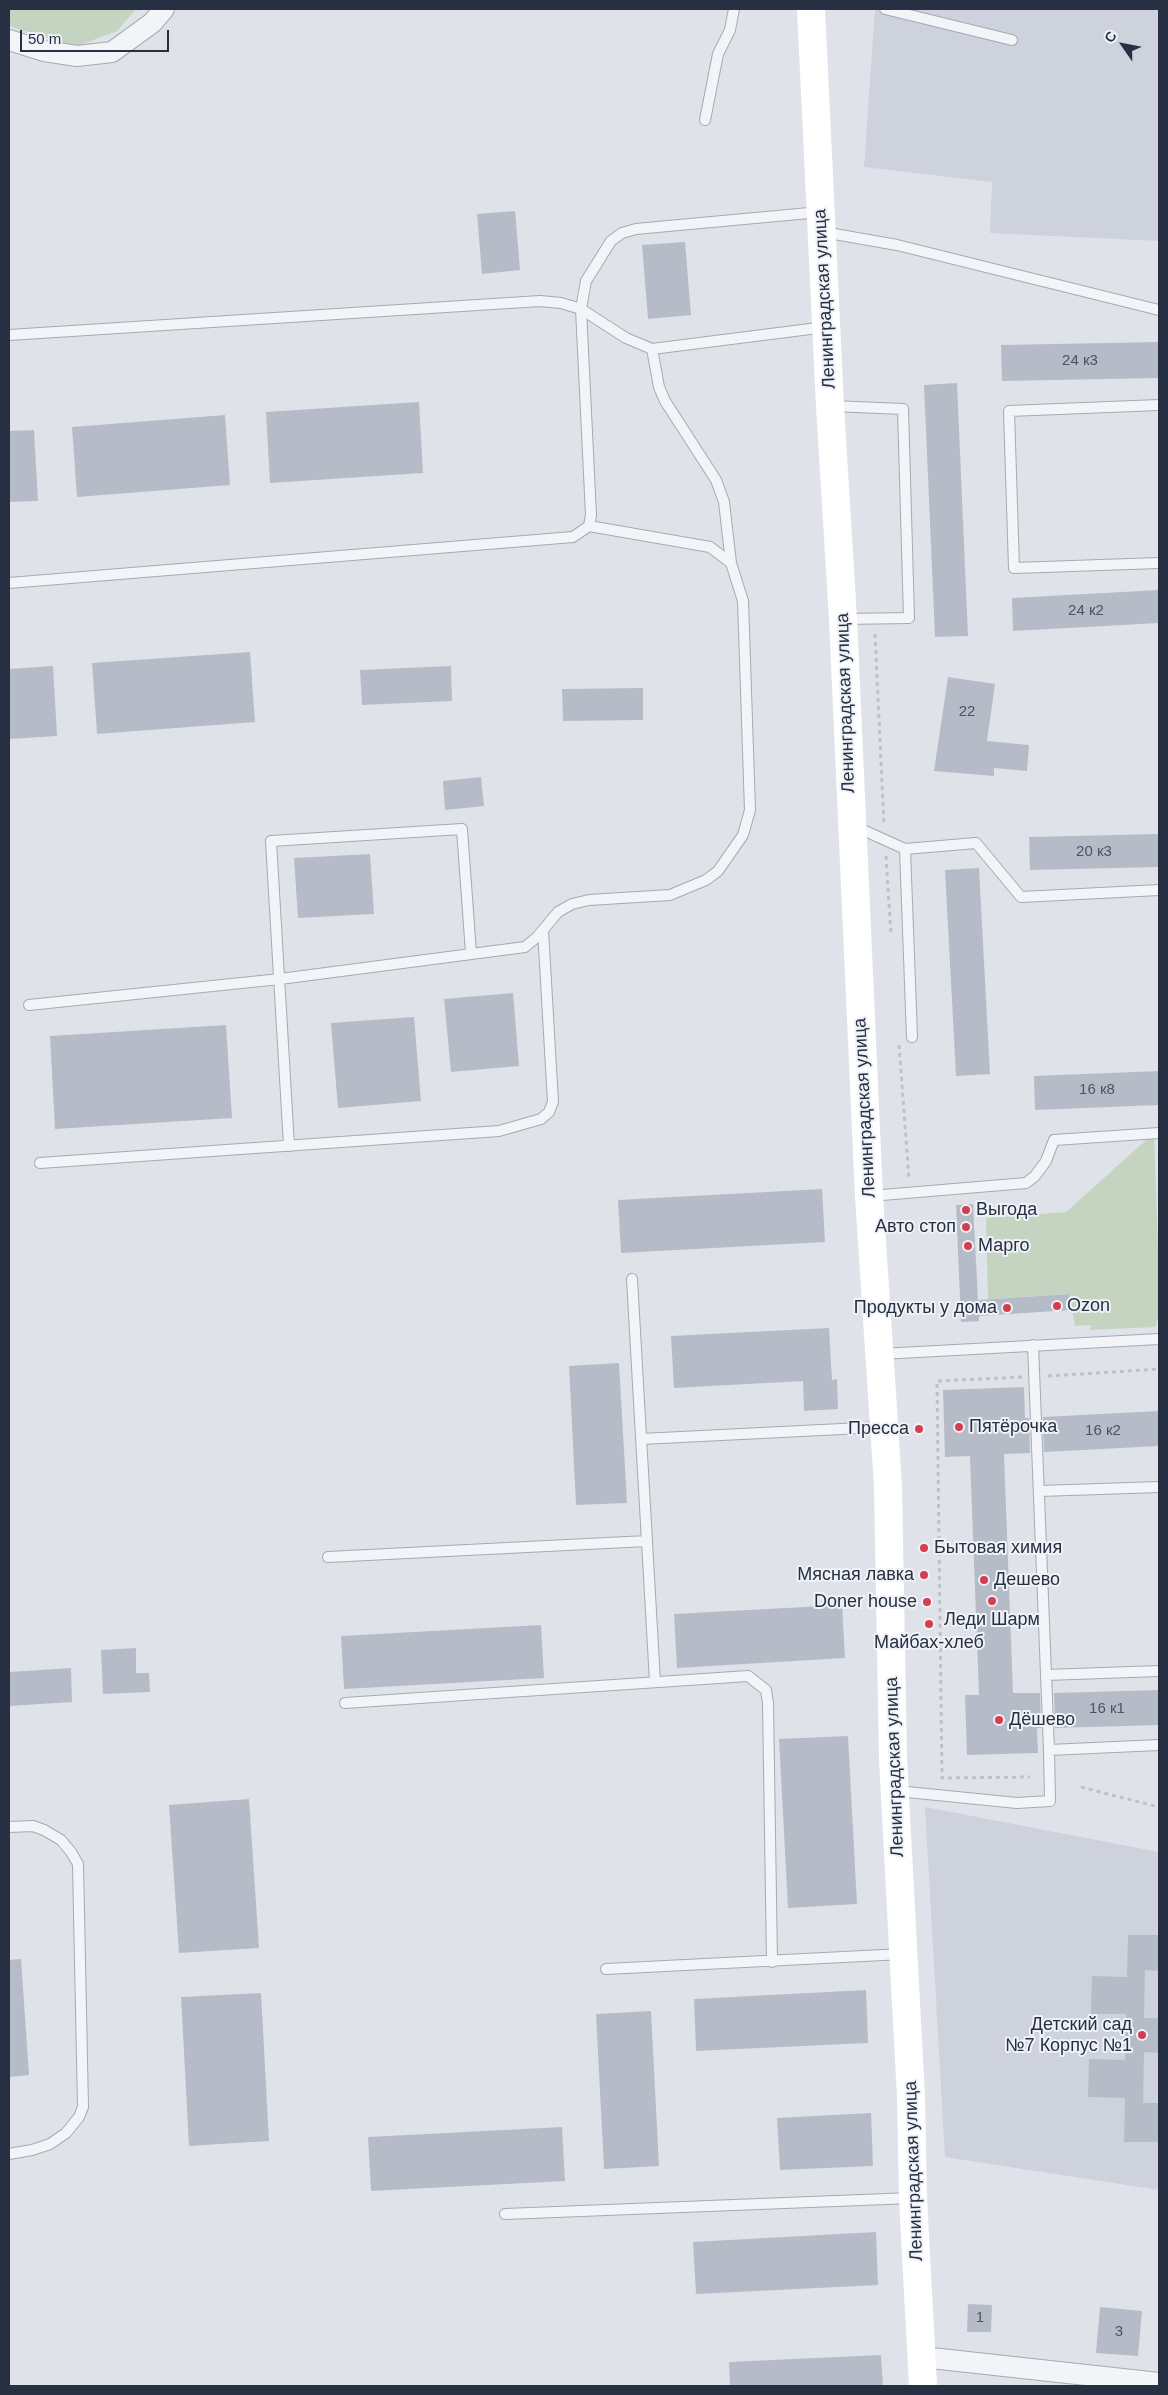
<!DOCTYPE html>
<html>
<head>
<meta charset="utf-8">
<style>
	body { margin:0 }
	#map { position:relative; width:1168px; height:2395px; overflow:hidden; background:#dfe3e9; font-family:Helvetica,sans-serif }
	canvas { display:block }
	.frame { position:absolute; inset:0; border:10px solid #273042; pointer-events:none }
	.north { position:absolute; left:1098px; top:20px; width:50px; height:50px; -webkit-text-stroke:4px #eff2f7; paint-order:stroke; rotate:303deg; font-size:14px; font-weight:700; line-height:20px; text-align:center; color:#273042 }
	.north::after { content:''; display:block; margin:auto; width:18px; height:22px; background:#273042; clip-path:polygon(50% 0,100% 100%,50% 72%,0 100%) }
	.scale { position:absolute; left:20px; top:30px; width:149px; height:22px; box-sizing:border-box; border:2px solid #273042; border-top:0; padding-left:6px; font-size:15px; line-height:18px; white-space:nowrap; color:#273042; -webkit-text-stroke:4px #eff2f7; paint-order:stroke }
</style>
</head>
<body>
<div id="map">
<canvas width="1168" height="2395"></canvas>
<div class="frame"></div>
<div class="north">С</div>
<div class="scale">50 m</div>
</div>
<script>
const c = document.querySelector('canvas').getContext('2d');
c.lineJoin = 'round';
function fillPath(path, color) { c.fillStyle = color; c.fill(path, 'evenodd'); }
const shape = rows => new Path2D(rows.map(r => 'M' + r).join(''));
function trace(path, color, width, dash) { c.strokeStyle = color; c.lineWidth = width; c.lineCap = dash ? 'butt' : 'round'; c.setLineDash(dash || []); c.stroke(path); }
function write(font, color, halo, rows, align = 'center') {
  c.font = font + ' Helvetica,sans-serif'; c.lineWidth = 4; c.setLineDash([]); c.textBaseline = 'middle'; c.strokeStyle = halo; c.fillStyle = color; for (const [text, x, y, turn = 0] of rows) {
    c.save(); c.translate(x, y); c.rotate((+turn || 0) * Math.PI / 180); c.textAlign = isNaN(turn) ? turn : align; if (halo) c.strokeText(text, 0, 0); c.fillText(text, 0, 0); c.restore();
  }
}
const built = shape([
	[875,9,1159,9,1159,241,990,233,992,182,864,167],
	[925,1807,1159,1852,1159,2190,945,2157]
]);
const green = shape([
	[9,9,136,9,117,31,75,47,9,26],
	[1154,1133,1159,1272,1159,1320,1157,1321,1156,1327,1089,1330,1092,1325,1075,1326,1069,1294,988,1299,986,1218,1066,1212]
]);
const building = shape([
	[515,211,520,270,482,274,477,214],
	[685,242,691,315,648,319,642,245],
	[1159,342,1159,378,1002,381,1001,345],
	[957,383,968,636,935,637,924,385],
	[419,402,423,473,270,483,266,412],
	[225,415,230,485,77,497,72,427],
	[34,430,38,501,9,502,9,431],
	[1159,590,1159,623,1013,631,1012,598],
	[250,652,255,722,97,734,92,663],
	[53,666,57,736,9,739,9,669],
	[451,666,452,701,362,705,360,670],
	[948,677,995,684,987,741,1029,745,1027,771,994,768,994,776,934,771],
	[643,688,643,720,563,721,562,689],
	[481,777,484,806,445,810,443,781],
	[1159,834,1159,867,1030,870,1029,837],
	[370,854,374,914,298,918,294,858],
	[979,868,990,1074,956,1076,945,870],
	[513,993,519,1066,451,1072,444,999],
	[414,1017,421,1101,338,1108,331,1023],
	[226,1025,232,1118,55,1129,50,1036],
	[1159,1071,1159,1105,1035,1110,1034,1076],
	[822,1189,825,1242,621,1253,618,1200],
	[973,1204,978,1300,1069,1294,1071,1310,979,1316,979,1321,961,1322,956,1205],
	[829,1328,832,1380,837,1379,838,1409,804,1411,803,1381,674,1388,671,1336],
	[619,1363,627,1503,576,1505,569,1366],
	[1024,1387,1025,1418,1029,1418,1030,1453,1004,1454,1013,1693,1040,1693,1041,1728,1037,1728,1038,1753,967,1755,965,1695,979,1695,970,1456,945,1457,943,1390],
	[1159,1411,1159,1446,1044,1452,1043,1417],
	[842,1605,845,1658,677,1668,674,1614],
	[541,1625,544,1678,344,1689,341,1636],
	[136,1648,136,1673,149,1673,150,1692,103,1694,101,1650],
	[71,1668,72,1702,9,1706,9,1672],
	[1159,1690,1159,1725,1055,1728,1054,1693],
	[848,1736,857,1904,788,1908,779,1739],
	[249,1799,259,1948,179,1953,169,1805],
	[1128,1935,1159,1935,1159,1971,1145,1970,1144,2018,1159,2018,1159,2053,1144,2052,1143,2103,1159,2103,1159,2142,1124,2142,1125,2098,1088,2097,1089,2059,1125,2060,1126,2014,1091,2014,1092,1976,1127,1977],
	[21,1959,29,2075,9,2077,9,1960],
	[866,1990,868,2043,696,2051,694,1999],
	[261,1993,269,2141,189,2146,181,1997],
	[651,2011,659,2166,604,2169,596,2014],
	[871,2113,873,2166,780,2170,777,2118],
	[562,2127,565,2181,371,2191,368,2137],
	[876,2232,878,2285,696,2294,693,2242],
	[968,2304,992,2305,991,2332,967,2332],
	[1100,2307,1142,2311,1138,2356,1096,2353],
	[881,2355,883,2386,730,2386,729,2362]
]);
const path = shape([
	[875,634,884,825],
	[886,856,891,934],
	[899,1045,909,1179],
	[1048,1376,1159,1369],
	[1022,1377,937,1381,942,1778,1030,1777],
	[1081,1787,1159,1807]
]);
const lane = shape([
	[885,9,1012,40],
	[705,120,718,54,730,30,734,9],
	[823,232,897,245,1159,310],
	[9,335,540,301,561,303,581,309,626,338,652,349,826,327],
	[1159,405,1009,411,1014,568,1159,563],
	[832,406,903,409,909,618,844,619],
	[589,526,710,547,731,563],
	[9,583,573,537,589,526,591,515,581,309,586,281,611,241,622,233,636,229,820,212],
	[854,826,905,849,976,843,1021,897,1159,890],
	[905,849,912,1037],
	[29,1005,280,979,525,947,537,937,558,912,572,904,589,900,670,895,706,880,718,871,743,835,750,810,743,601,731,563,724,502,716,480,665,401,659,387,652,349],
	[289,1146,271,841,462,829,471,953],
	[40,1163,499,1131,541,1119,549,1112,553,1102,543,930],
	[870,1196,1026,1183,1035,1176,1046,1161,1054,1140,1159,1133],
	[632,1279,655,1682],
	[1033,1345,1049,1750],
	[881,1354,1159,1339],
	[641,1439,882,1427],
	[1040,1491,1159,1487],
	[328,1557,647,1541],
	[1046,1675,1159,1671],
	[345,1703,748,1676,766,1690,768,1703,772,1962],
	[897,1791,1017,1803,1050,1801,1049,1750,1159,1745],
	[9,1827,33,1826,44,1830,61,1840,71,1852,78,1864,83,2107,79,2117,66,2133,50,2144,32,2150,9,2154],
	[606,1969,903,1954],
	[505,2214,912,2198]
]);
const street = shape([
	[9,40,44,51,77,56,112,52,152,23,164,9],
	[922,2357,1159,2383]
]);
const secondary = shape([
	[811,9,830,406,843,619,869,1196,888,1486,893,1759,911,2097,913,2198,923,2386]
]);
const markers = [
	[966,1210,5,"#d53e4e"],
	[966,1227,5,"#d53e4e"],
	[968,1246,5,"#d53e4e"],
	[1057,1306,5,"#d53e4e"],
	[1007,1308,5,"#d53e4e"],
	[959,1427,5,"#d53e4e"],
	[919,1429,5,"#d53e4e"],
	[924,1548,5,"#d53e4e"],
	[924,1575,5,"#d53e4e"],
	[984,1580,5,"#d53e4e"],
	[992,1601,5,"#d53e4e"],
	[927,1602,5,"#d53e4e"],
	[929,1624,5,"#d53e4e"],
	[999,1720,5,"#d53e4e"],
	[1142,2035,5,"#d53e4e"]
];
const numberNames = [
	["24 к3",1080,361],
	["24 к2",1086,611],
	["22",967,712],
	["20 к3",1094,852],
	["16 к8",1097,1090],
	["16 к2",1103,1431],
	["16 к1",1107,1709],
	["1",980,2318],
	["3",1119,2332]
];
const streetNames = [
	["Ленинградская улица",825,299,-93],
	["Ленинградская улица",846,703,-92],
	["Ленинградская улица",865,1108,-93],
	["Ленинградская улица",895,1767,-92],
	["Ленинградская улица",914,2171,-92]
];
const poiNames = [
	["Выгода",976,1210],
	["Авто стоп",956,1227,"right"],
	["Марго",978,1246],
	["Ozon",1067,1306],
	["Продукты у дома",997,1308,"right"],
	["Пятёрочка",969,1427],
	["Пресса",909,1429,"right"],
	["Бытовая химия",934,1548],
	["Мясная лавка",914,1575,"right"],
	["Дешево",994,1580],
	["Doner house",917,1602,"right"],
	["Леди Шарм",992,1620,"center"],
	["Майбах-хлеб",929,1643,"center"],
	["Дёшево",1009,1720],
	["Детский сад",1132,2025,"right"],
	["№7 Корпус №1",1132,2046,"right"]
];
fillPath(built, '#cdd2dc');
fillPath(green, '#c4d4c0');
fillPath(building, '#b6bcc7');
trace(lane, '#a4aab4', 12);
trace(street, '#a4aab4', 22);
trace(path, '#bdc1c8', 3, [4, 4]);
trace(lane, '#f2f4f7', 10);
trace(street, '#f2f4f7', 20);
trace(secondary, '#fff', 28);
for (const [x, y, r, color] of markers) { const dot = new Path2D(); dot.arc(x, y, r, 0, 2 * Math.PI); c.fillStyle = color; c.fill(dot); trace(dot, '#eff2f7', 2); }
write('15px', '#4b5363', null, numberNames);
write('18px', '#273042', '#eff2f7', streetNames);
write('18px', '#273042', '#eff2f7', poiNames, 'left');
</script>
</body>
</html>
